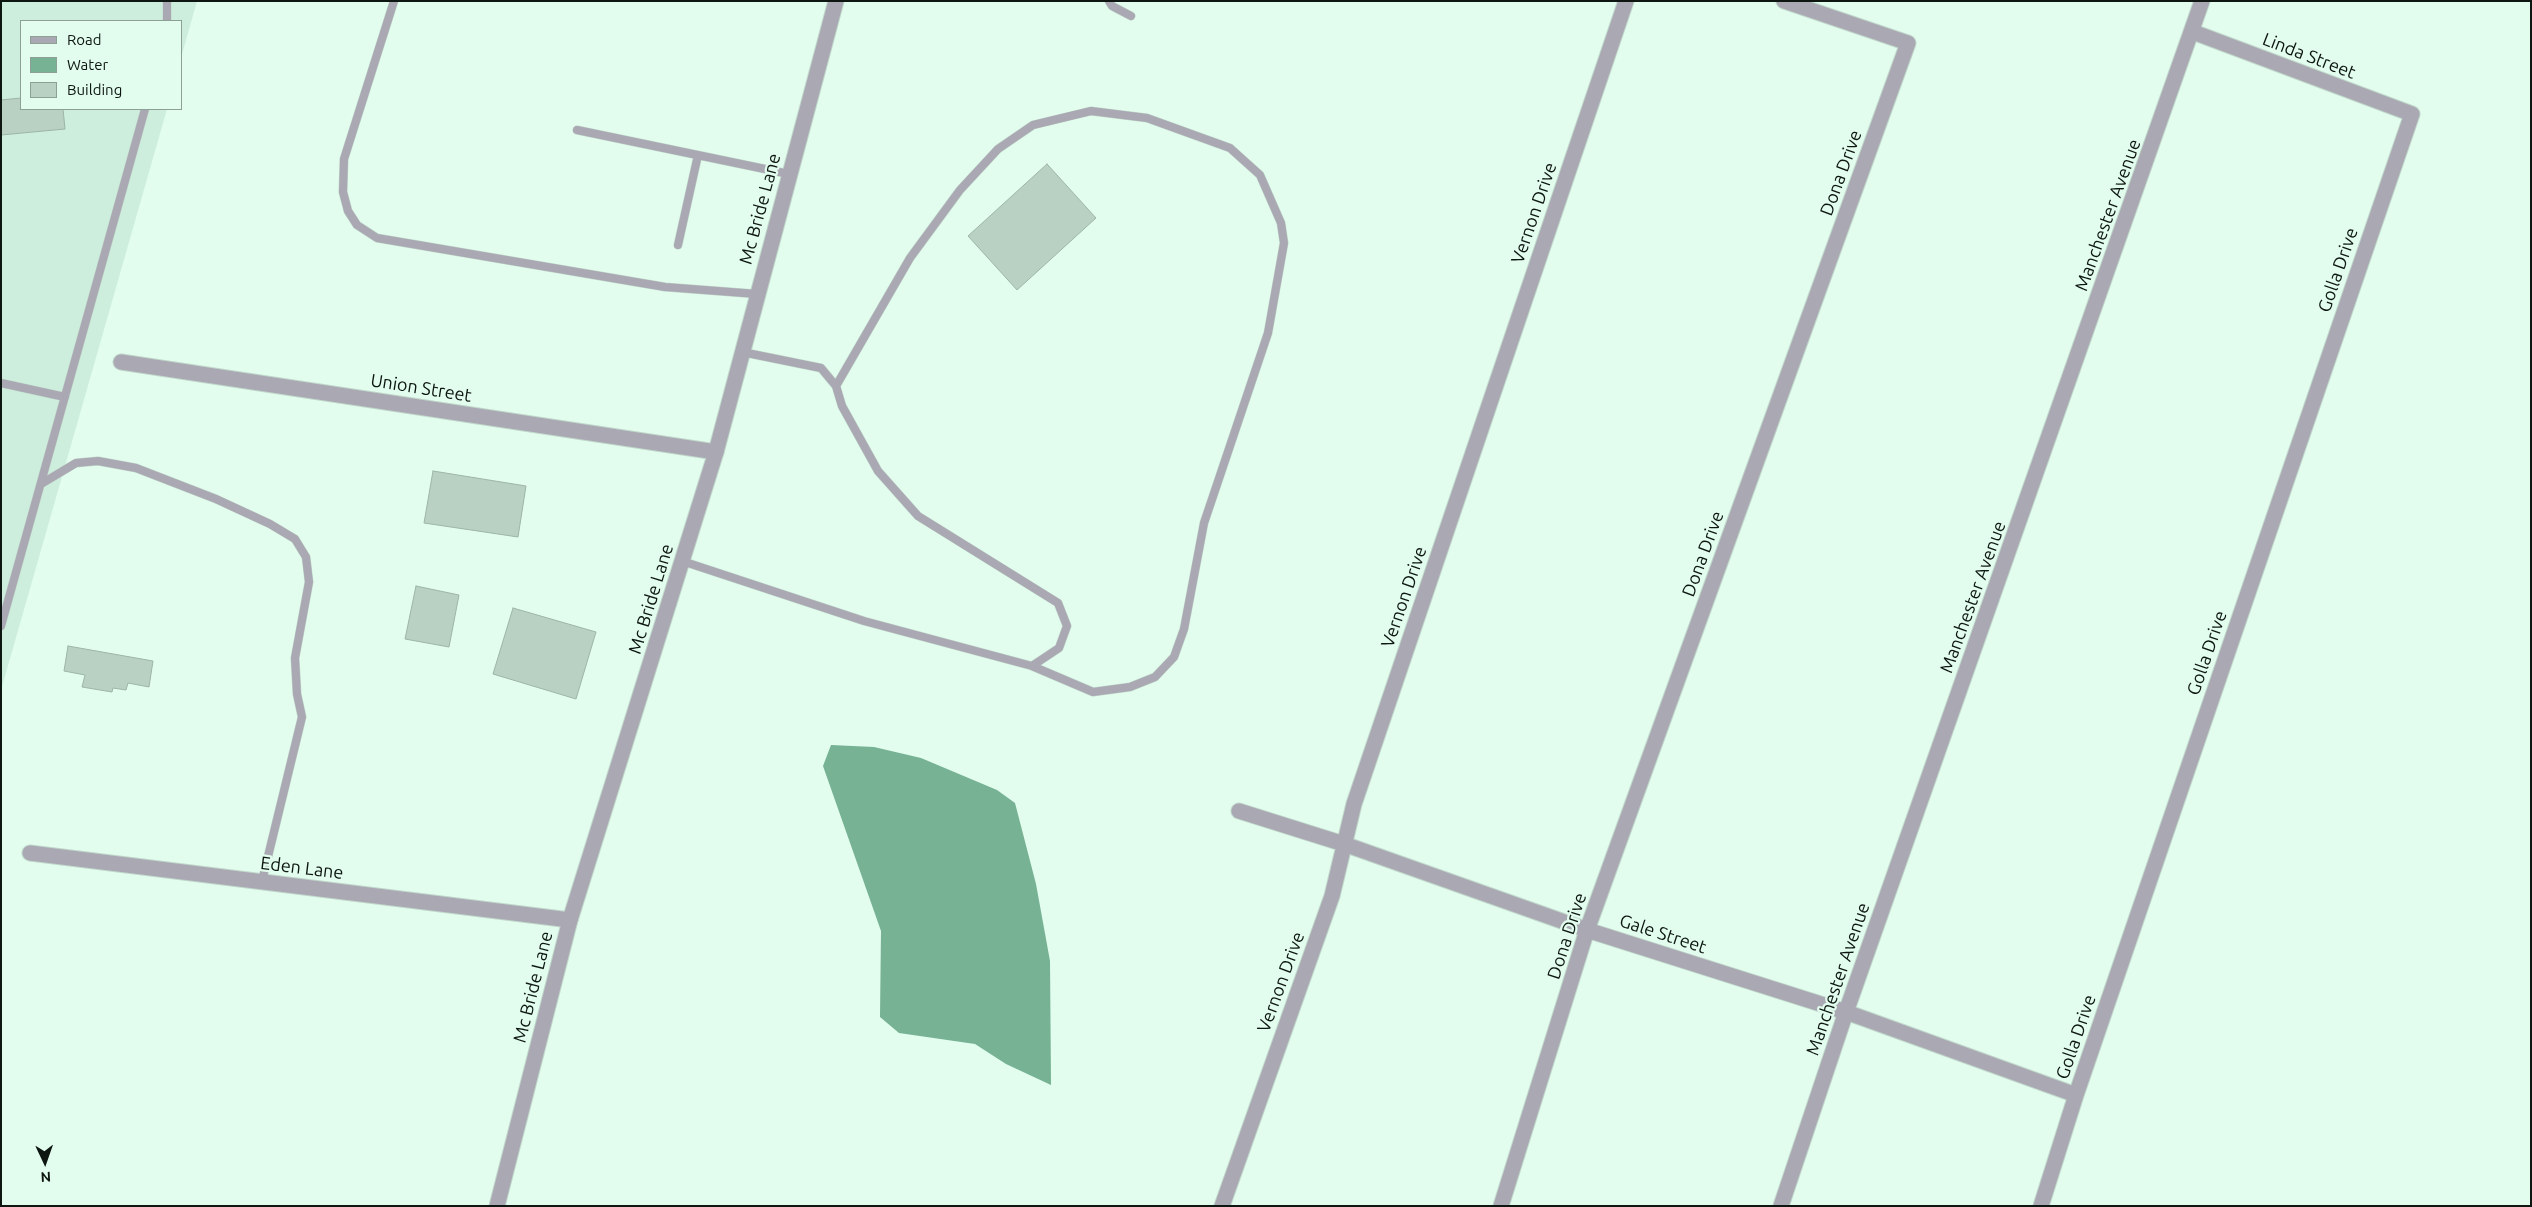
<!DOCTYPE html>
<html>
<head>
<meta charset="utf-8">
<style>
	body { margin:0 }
	#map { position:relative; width:2532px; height:1207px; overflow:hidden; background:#e2fcee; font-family:Ubuntu,sans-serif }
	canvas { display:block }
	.frame { position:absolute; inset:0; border:2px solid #0d1611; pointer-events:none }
	.legend { position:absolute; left:20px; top:20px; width:162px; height:90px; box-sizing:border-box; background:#e2fcee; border:1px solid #8da096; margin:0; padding:6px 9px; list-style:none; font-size:15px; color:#0d1611 }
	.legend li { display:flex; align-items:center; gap:10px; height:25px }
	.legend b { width:25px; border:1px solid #8da096 }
	.north { position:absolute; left:20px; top:1137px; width:50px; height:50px; -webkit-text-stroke:4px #e2fcee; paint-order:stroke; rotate:177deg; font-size:14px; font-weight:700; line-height:20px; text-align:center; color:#0d1611 }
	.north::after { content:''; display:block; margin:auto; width:18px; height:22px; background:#0d1611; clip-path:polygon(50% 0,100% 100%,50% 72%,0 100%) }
</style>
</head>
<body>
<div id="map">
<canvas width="2532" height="1207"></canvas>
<div class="frame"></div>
<ul class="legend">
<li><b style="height:6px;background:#aaa8b2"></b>Road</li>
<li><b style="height:14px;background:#76b293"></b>Water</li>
<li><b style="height:14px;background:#b8d1c3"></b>Building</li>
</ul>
<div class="north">N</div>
</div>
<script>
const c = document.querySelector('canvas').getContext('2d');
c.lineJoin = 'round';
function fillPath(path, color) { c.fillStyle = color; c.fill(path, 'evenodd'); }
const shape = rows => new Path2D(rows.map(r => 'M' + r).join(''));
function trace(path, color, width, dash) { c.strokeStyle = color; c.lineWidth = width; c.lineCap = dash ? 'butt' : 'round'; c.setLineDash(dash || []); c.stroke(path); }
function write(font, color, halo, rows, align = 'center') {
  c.font = font + ' Ubuntu,sans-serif'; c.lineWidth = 4.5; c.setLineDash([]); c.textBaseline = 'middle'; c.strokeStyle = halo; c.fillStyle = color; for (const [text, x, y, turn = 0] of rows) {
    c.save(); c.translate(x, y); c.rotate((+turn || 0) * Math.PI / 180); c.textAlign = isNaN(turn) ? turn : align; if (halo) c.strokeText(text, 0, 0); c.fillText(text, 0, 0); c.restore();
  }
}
const built = shape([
	[1,1,197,1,181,58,181,21,21,21,21,109,167,109,1,690]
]);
const water = shape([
	[831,745,874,747,921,758,997,790,1015,803,1036,884,1050,961,1051,1085,1006,1064,975,1044,899,1033,880,1017,881,931,823,766]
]);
const building = shape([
	[21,98,21,109,63,109,65,129,1,135,1,100,21,98],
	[1047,164,1096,218,1017,290,968,236,1047,164],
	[433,471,526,486,518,537,424,523,433,471],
	[416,586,459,595,449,647,405,639,416,586],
	[513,608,596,632,576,699,493,674,513,608],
	[68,646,153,661,149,687,128,683,126,690,113,688,112,692,82,687,85,675,64,671,68,646]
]);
const service = shape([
	[394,1,344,159,343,192,348,211,357,225,377,238,665,287,757,294],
	[1109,1,1112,6,1131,16],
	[167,21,167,1],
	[577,130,789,174],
	[678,245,698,155],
	[1,383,65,397],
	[836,386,910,258,960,190,998,149,1033,125,1091,111,1147,118,1230,148,1260,175,1281,223,1284,243,1268,333,1204,523,1184,629,1174,657,1155,677,1130,687,1093,692,1032,666],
	[41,484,76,463,98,461,136,468,216,499,270,524,295,539,306,557,309,582,295,658,297,694,302,717,262,881],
	[682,561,864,621,1032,666,1059,648,1067,626,1058,603,918,516,878,471,842,406,836,386,821,368,742,352],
	[1,626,145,109]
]);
const minor = shape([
	[121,362,716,452],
	[1239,811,1344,844,1587,930,1846,1012,2076,1095],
	[30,853,570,920],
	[1222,1206,1332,896,1354,804,1626,1],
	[1501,1206,1587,930,1908,43,1784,1],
	[1781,1206,1846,1012,2202,1],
	[2041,1206,2076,1095,2412,114,2193,32]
]);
const tertiary = shape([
	[497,1206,570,920,716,452,836,1]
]);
const streetNames = [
	["Linda Street",2309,56,21],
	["Dona Drive",1841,173,-70],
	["Mc Bride Lane",760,209,-75],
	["Vernon Drive",1534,213,-71],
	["Manchester Avenue",2108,215,-70],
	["Golla Drive",2338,270,-71],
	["Union Street",421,388,9],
	["Dona Drive",1703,554,-70],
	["Vernon Drive",1404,597,-71],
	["Manchester Avenue",1973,597,-70],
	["Mc Bride Lane",651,599,-73],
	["Golla Drive",2207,653,-71],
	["Eden Lane",302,868,7],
	["Gale Street",1663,934,18],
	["Dona Drive",1567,936,-72],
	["Manchester Avenue",1838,979,-71],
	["Vernon Drive",1281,982,-70],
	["Mc Bride Lane",533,987,-76],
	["Golla Drive",2076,1037,-71]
];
fillPath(built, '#ceeedd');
fillPath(water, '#76b293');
fillPath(building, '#b8d1c3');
trace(building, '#9db5a8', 1);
trace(service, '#c0d7cb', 9);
trace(minor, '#c0d7cb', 17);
trace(tertiary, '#c0d7cb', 17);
trace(service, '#aaa8b2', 8);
trace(minor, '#aaa8b2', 15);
trace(tertiary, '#aaa8b2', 15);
write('18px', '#0d1611', '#e2fcee', streetNames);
</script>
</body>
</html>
